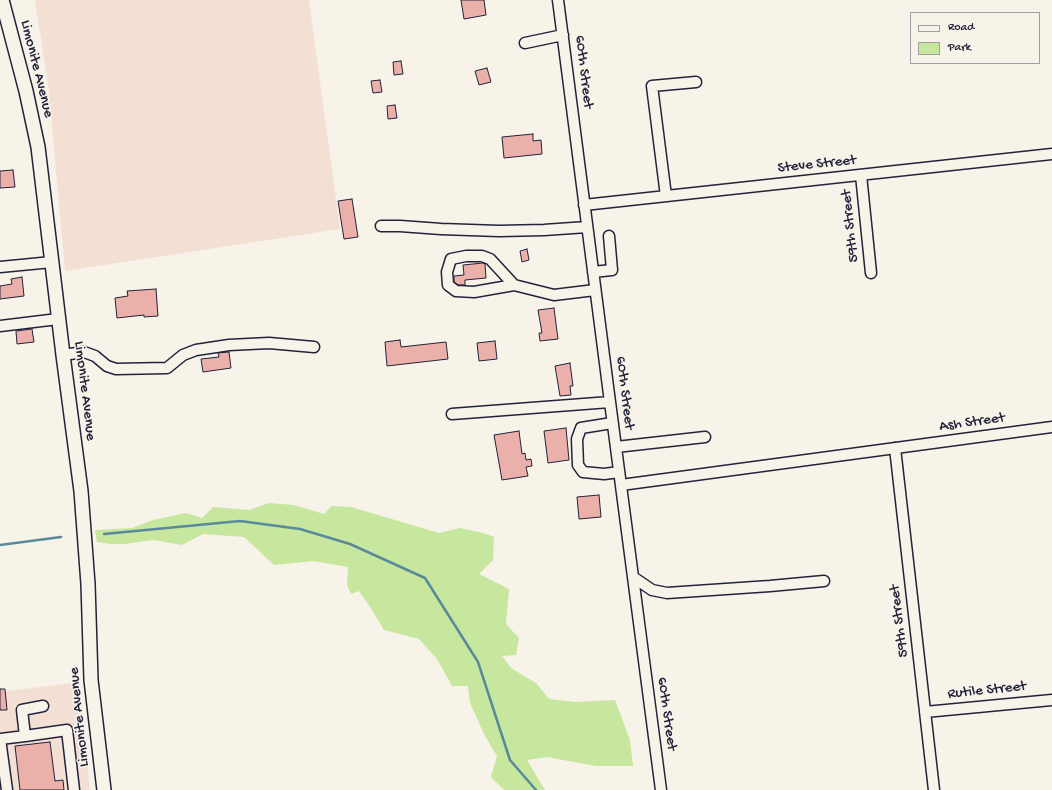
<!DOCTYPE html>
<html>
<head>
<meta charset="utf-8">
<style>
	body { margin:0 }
	#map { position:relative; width:1052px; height:790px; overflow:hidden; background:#f7f3e8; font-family:"Gochi Hand",sans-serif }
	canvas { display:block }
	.legend { position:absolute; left:910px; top:12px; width:130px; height:52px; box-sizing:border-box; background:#f7f3e8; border:1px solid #a29fa3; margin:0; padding:5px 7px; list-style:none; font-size:12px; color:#22223b }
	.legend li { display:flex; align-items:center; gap:8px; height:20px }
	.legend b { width:20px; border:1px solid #a29fa3 }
</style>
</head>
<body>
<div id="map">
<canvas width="1052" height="790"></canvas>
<ul class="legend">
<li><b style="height:5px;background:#f7f3e8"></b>Road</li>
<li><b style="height:11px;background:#c7e69e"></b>Park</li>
</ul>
</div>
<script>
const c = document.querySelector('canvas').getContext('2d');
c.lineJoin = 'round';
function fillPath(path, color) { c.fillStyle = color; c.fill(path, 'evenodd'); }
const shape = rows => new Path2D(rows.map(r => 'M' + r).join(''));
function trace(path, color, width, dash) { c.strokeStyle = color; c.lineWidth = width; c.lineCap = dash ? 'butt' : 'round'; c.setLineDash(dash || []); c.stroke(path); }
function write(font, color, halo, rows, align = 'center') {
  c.font = font + ' "Gochi Hand",sans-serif'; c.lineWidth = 3; c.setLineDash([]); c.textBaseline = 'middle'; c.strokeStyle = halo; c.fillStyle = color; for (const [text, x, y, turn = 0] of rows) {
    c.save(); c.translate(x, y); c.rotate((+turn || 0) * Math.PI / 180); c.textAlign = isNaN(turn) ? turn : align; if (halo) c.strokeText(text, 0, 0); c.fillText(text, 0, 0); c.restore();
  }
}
const built = shape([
	[35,0,309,0,340,229,65,271,49,92],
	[79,682,90,790,0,790,0,692]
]);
const green = shape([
	[269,503,294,505,324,514,331,506,351,507,439,533,460,528,483,533,494,537,493,560,479,574,509,589,506,624,519,638,516,655,502,656,511,668,536,683,549,699,575,702,615,700,630,740,633,766,596,766,547,757,527,760,545,790,504,790,491,777,497,756,484,734,470,703,468,686,452,686,437,659,419,639,384,630,372,610,359,591,351,594,347,585,348,567,313,561,274,565,244,537,203,534,182,545,154,540,124,544,110,544,97,542,95,530,132,528,153,520,186,513,202,518,213,507,249,510]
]);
const stream = shape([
	[104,534,240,521,300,529,350,544,425,578,478,662,510,760,536,790],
	[0,545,61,537]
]);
const building = shape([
	[461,0,484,0,486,15,464,19,461,0],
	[401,61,403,74,394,75,393,62,401,61],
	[487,68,491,82,479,85,475,71,487,68],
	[380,80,382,92,373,93,371,81,380,80],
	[395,105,397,118,388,119,387,106,395,105],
	[533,134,533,141,541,140,542,154,504,158,502,137,533,134],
	[13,170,15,187,0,188,0,171,13,170],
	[352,199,358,237,344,239,338,201,352,199],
	[527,249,529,260,522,262,520,251,527,249],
	[483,263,485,264,486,278,465,280,465,285,458,285,454,282,454,276,464,275,463,265,483,263],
	[22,277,24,296,0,299,0,286,12,284,11,279,22,277],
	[156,289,158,316,144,317,144,315,117,318,115,298,128,296,127,291,156,289],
	[554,308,558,339,540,341,539,333,542,333,538,310,554,308],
	[32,329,34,342,17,344,16,331,32,329],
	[400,340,401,347,446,342,448,359,387,366,385,342,400,340],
	[495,341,497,359,479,361,477,343,495,341],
	[229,352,231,368,203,372,201,359,219,357,218,353,229,352],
	[570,363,573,386,570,386,571,395,560,396,555,366,570,363],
	[566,428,569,460,548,463,544,431,566,428],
	[519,431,522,454,525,453,526,460,531,459,532,466,526,467,528,476,502,480,494,435,519,431],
	[599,495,601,517,579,519,577,497,599,495],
	[0,689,5,689,7,710,0,710,0,689],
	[50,742,55,781,63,780,64,790,20,790,15,746,50,742]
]);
const minor = shape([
	[558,0,610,402,661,790],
	[525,43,563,35],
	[861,175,871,273],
	[666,196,652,86,696,82],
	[584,205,1052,154],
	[381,226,400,226,441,229,499,231,544,230,587,227],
	[0,267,52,262],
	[593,272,612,270,609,236],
	[514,285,490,259,482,256,466,256,451,259,447,272,448,285,456,291,474,292,514,285,554,295,595,290],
	[0,326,58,319],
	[63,355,84,352,95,356,107,366,116,369,167,368,183,355,196,350,229,345,269,343,314,347],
	[452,414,610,402],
	[612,423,581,428,577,439,578,465,583,472,604,474,619,472],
	[616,447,705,437],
	[895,448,934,790],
	[621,485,1052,427],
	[633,577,652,590,667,593,770,586,824,581],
	[925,712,1052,700],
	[25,736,67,730,74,790],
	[0,739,25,736,22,710,43,706],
	[0,739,7,790]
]);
const major = shape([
	[2,0,26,91,38,147,63,355,81,491,88,584,91,680,104,790]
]);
const streetNames = [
	["Limonite Avenue",36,69,76],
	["60th Street",583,72,83],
	["Steve Street",817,165,-6],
	["59th Street",851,226,-96],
	["Limonite Avenue",84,391,83],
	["60th Street",624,393,83],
	["Ash Street",972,423,-8],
	["59th Street",900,621,-97],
	["Rutile Street",987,691,-6],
	["60th Street",666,714,82],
	["Limonite Avenue",80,717,-96]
];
fillPath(built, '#f4dfd5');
fillPath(green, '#c7e69e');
trace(stream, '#5a8a9a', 2.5);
fillPath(building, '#ecb0aa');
trace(building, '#22223b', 1);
trace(minor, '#22223b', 13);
trace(major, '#22223b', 16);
trace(minor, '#f7f3e8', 10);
trace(major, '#f7f3e8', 13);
write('15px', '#22223b', '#f7f3e8', streetNames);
</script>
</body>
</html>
